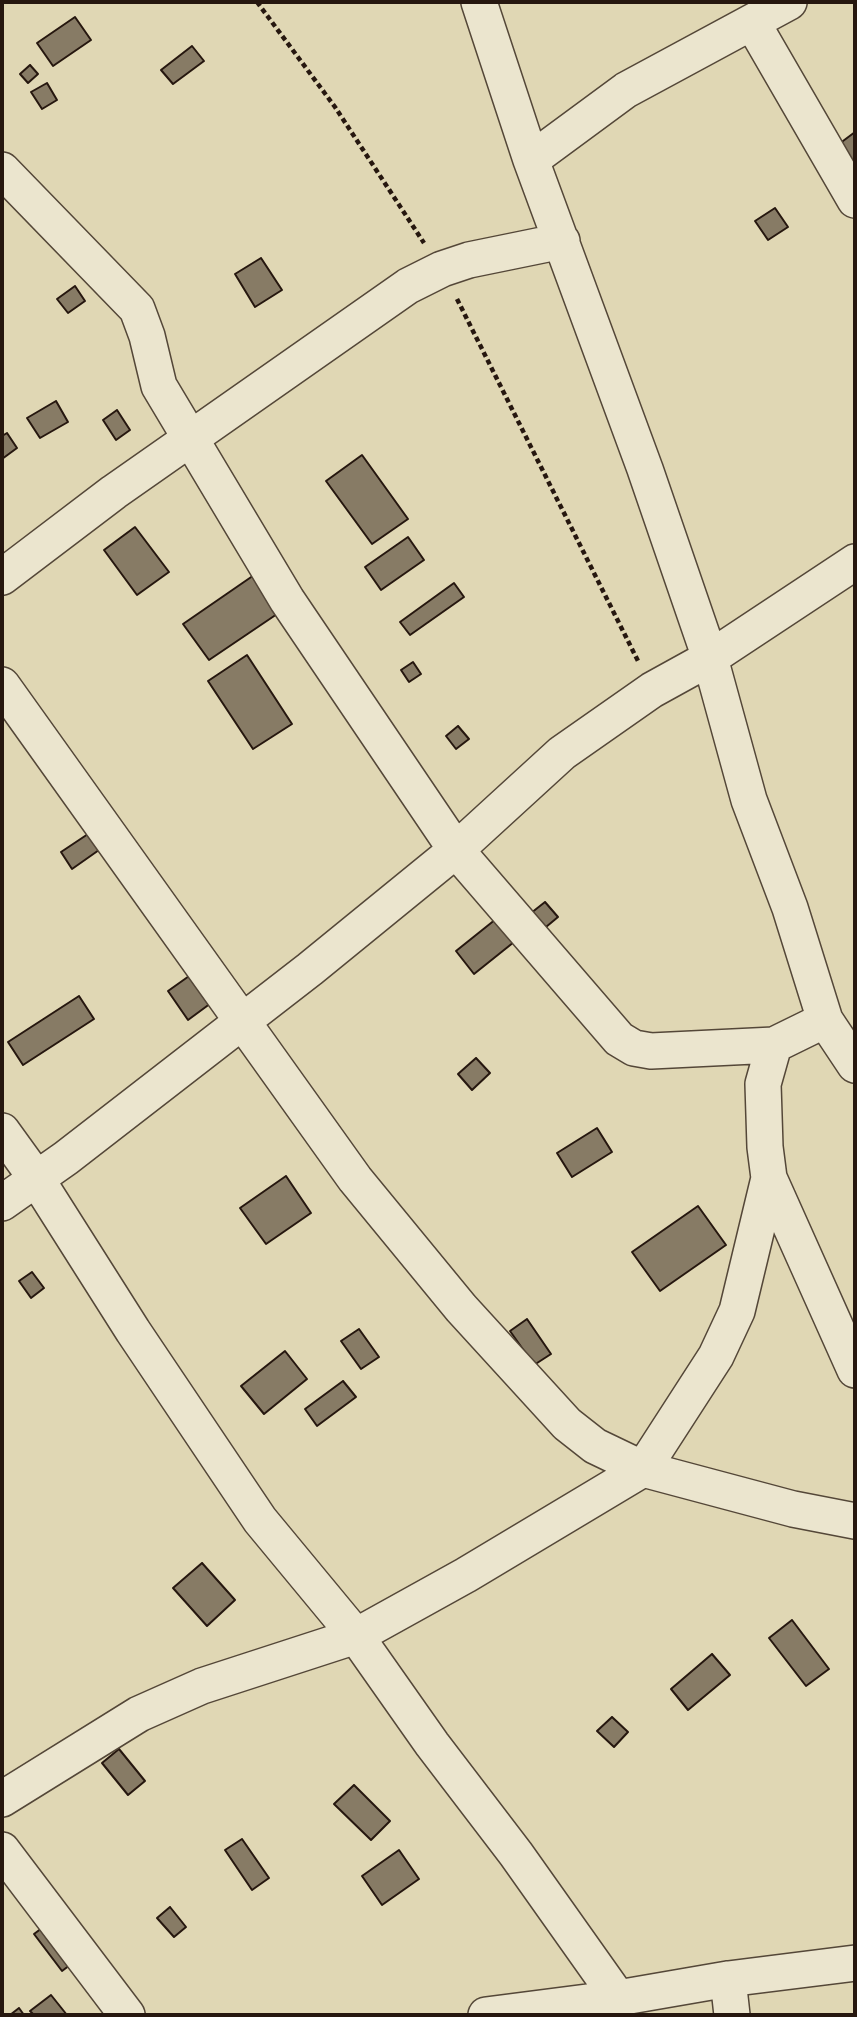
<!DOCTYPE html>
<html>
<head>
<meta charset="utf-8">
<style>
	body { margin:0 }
	#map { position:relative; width:857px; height:2017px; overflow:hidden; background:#e0d7b4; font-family:"IM FELL English",serif }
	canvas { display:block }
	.frame { position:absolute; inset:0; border:4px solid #26170f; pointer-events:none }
</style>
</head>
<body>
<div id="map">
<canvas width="857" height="2017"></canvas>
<div class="frame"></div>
</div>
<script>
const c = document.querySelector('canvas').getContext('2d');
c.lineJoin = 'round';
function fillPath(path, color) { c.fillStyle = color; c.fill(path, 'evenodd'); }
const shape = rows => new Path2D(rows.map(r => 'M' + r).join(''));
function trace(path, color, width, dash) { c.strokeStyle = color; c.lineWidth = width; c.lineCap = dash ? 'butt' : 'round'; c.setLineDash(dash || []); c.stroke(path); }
const building = shape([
	[75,17,91,40,53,66,37,43,75,17],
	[192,46,204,61,173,84,161,70,192,46],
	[30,65,38,74,28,83,20,74,30,65],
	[47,83,57,100,42,109,31,92,47,83],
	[855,132,855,173,835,147,855,132],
	[775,208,788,227,768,240,755,221,775,208],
	[261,258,282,290,255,307,235,274,261,258],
	[75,286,85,301,68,313,57,299,75,286],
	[56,401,68,422,40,438,27,418,56,401],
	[117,410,130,430,116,440,103,420,117,410],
	[7,433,17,448,2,459,2,436,7,433],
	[362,455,408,519,372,544,326,481,362,455],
	[135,527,169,572,137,595,104,550,135,527],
	[408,537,424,560,381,590,365,567,408,537],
	[257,573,283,610,209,660,183,624,257,573],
	[454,583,464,597,410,635,400,622,454,583],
	[247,655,292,724,253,749,208,681,247,655],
	[413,662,421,674,409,682,401,670,413,662],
	[458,726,469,739,456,749,446,736,458,726],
	[88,834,99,850,72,869,61,852,88,834],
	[545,902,558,917,534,937,521,921,545,902],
	[496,919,514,942,474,974,456,951,496,919],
	[206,964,226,992,188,1020,168,991,206,964],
	[79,996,94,1019,23,1065,8,1042,79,996],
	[476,1058,490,1073,472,1090,458,1074,476,1058],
	[597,1128,612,1152,572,1177,557,1153,597,1128],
	[286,1176,311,1213,266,1244,240,1208,286,1176],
	[698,1206,726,1245,660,1291,632,1252,698,1206],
	[32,1272,44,1288,31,1298,19,1281,32,1272],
	[527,1319,551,1354,534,1365,510,1331,527,1319],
	[359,1329,379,1357,361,1369,341,1341,359,1329],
	[285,1351,307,1379,264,1414,241,1386,285,1351],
	[343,1381,356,1397,317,1426,305,1409,343,1381],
	[202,1563,235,1600,207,1626,173,1588,202,1563],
	[792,1620,829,1669,806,1686,769,1638,792,1620],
	[712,1654,730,1675,688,1710,671,1689,712,1654],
	[612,1717,628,1732,614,1747,597,1731,612,1717],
	[119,1749,145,1781,128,1795,102,1763,119,1749],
	[354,1785,390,1821,371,1840,334,1804,354,1785],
	[242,1839,269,1878,252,1890,225,1850,242,1839],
	[399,1850,419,1879,382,1905,362,1876,399,1850],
	[170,1907,186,1927,174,1937,157,1918,170,1907],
	[54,1919,82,1956,62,1971,34,1934,54,1919],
	[51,1995,67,2015,34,2015,30,2011,51,1995],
	[19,2008,24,2015,10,2015,19,2008]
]);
const path = shape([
	[257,2,335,107,424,243],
	[457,299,639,663]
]);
const street = shape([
	[479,2,531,160,645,469,710,658,749,800,790,908,825,1020,855,1065],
	[752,22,855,200],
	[531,160,626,90,789,2],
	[2,170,137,309,147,336,159,386,287,600,456,850,619,1039,634,1048,651,1051,774,1045],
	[2,577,114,492,408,286,442,269,469,260,562,241],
	[2,685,355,1179,461,1308,567,1424,595,1446,643,1469,793,1509,855,1521],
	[825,1020,774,1045,763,1084,765,1147,769,1178,855,1370],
	[2,1131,36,1178,133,1331,260,1520,356,1636,432,1744,516,1854,618,1998],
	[2,1203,66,1158,310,969,456,850,562,753,652,690,710,658,855,562],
	[2,1799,139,1714,202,1686,356,1636,466,1575,643,1469,716,1356,737,1311,769,1178],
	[2,1850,127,2015],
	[728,1979,732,2015],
	[486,2015,618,1998,728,1979,855,1963]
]);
fillPath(building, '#877b65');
trace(building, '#26170f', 2);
trace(street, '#544738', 38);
trace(path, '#26170f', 4.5, [5, 3.5]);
trace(street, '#ebe5ce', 35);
</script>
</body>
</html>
